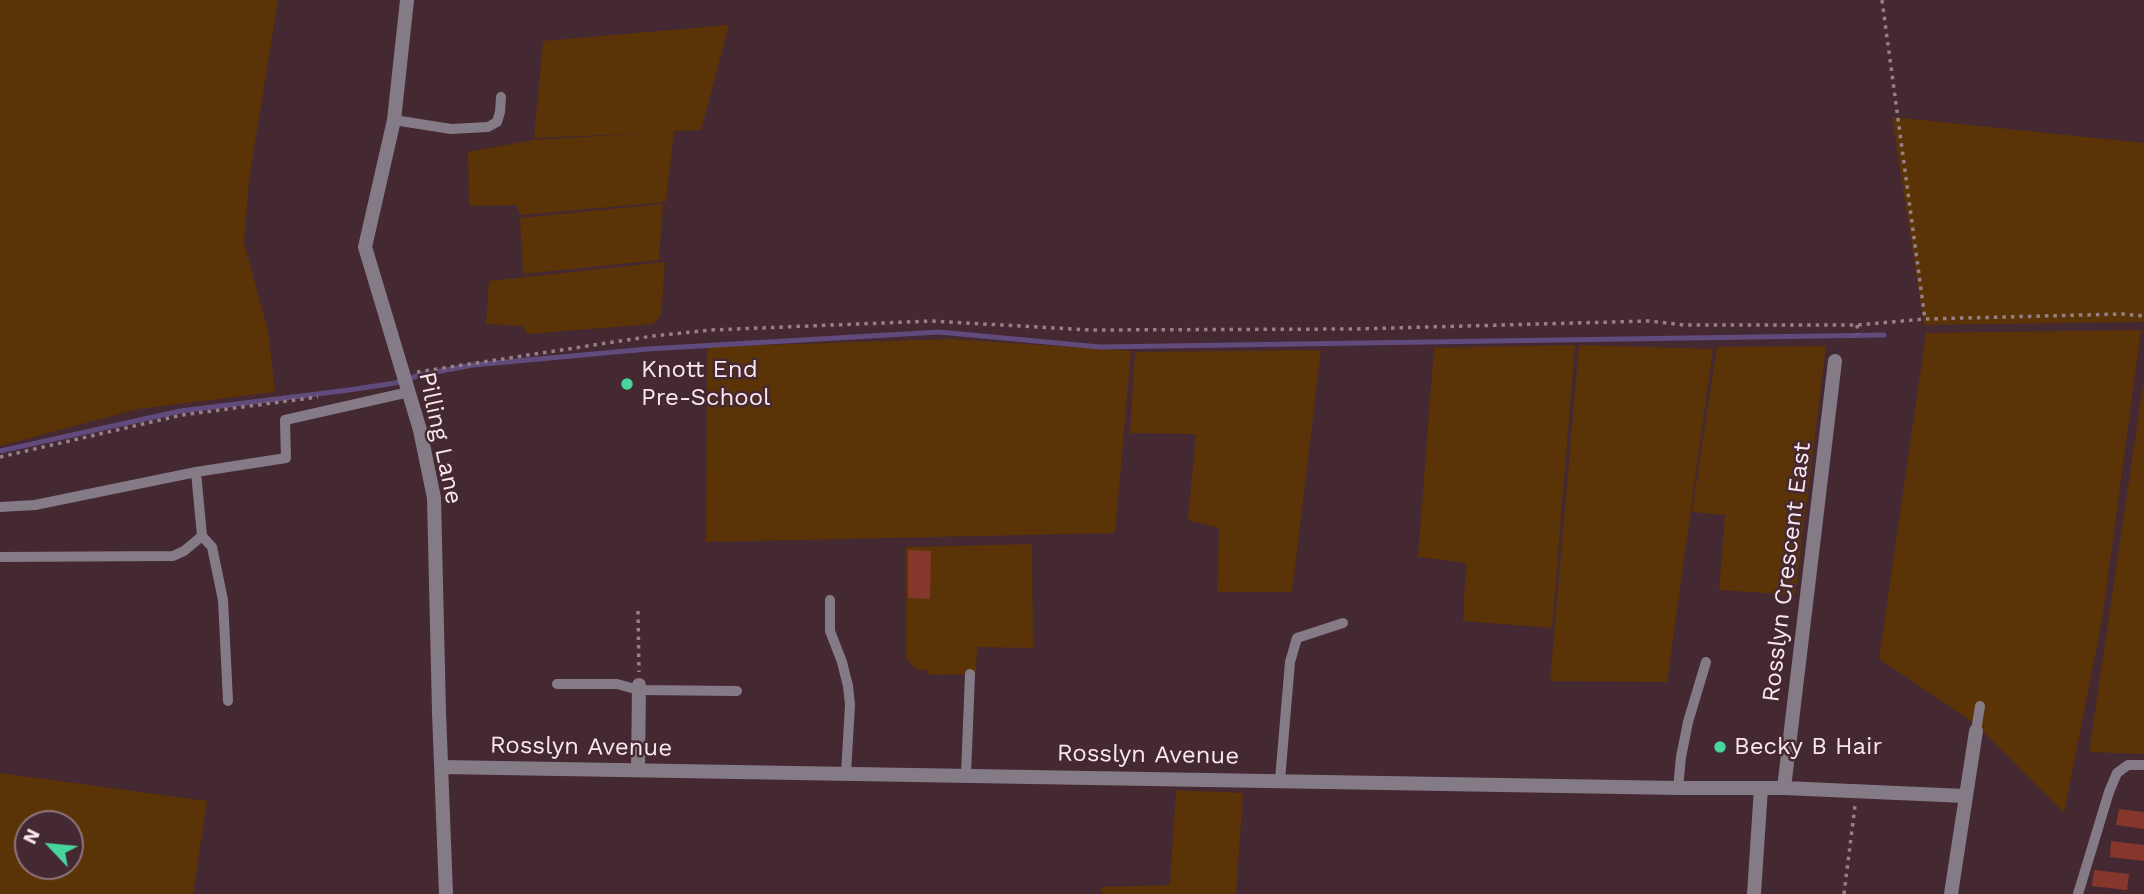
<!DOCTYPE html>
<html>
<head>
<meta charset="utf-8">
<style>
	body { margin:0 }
	#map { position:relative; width:2144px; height:894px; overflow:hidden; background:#442832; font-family:"Work Sans",sans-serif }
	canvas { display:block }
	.north { position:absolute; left:14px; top:810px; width:70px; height:70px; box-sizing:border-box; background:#442832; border:2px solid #8d747d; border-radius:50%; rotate:296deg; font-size:19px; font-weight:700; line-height:28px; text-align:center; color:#fae7ed }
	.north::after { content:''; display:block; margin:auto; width:24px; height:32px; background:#48d49d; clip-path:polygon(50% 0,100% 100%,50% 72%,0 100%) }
</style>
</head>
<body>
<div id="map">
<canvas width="2144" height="894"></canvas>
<div class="north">N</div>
</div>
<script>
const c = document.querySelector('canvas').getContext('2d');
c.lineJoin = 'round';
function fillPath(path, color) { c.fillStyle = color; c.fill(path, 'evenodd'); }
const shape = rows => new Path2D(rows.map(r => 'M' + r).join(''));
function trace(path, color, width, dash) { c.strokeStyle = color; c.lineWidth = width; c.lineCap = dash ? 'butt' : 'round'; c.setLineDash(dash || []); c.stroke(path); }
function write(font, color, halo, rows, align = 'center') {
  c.font = font + ' "Work Sans",sans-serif'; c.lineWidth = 5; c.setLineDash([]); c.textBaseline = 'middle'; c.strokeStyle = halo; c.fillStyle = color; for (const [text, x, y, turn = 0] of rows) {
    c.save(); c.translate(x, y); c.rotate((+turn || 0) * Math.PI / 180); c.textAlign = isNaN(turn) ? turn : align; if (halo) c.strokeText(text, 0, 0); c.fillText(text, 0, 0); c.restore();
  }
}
const green = shape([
	[0,0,278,0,249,180,244,243,268,331,275,392,138,409,0,446],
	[729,25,701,130,674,131,666,202,521,215,516,205,469,206,468,152,533,140,650,133,534,138,543,41],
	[1892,117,2144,143,2144,322,1924,325],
	[663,204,659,260,523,274,520,218],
	[665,262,661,315,653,324,527,334,523,326,486,324,489,281],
	[2141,330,2102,620,2064,813,1977,725,1879,659,1926,333],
	[950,339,1131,351,1115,533,706,542,707,347],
	[1575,345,1552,628,1463,621,1466,563,1418,557,1434,348],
	[1579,345,1713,349,1667,682,1550,681],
	[1826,346,1795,595,1719,590,1725,515,1692,512,1717,347],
	[1321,350,1292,592,1217,592,1219,528,1188,520,1196,434,1130,433,1135,352],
	[2144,379,2144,754,2089,752],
	[1032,544,1033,648,977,647,976,674,929,675,928,671,916,669,906,658,906,547],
	[0,773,207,801,193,894,0,894],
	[28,824,70,824,70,866,28,866],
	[1176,790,1243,793,1236,894,1102,894,1102,887,1170,885]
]);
const stream = shape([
	[0,451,180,411,349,390,395,383,420,375,473,365,648,349,939,332,1100,347,1884,335]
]);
const building = shape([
	[908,550,931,551,930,599,908,598],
	[2119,809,2144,812,2144,829,2116,825],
	[2111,841,2144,845,2144,861,2110,857],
	[2094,870,2129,874,2127,890,2092,886]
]);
const path = shape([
	[1882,0,1925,319],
	[1857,325,1858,334],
	[417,372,653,336,711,330,931,321,1091,330,1355,329,1649,321,1684,325,1857,325,1925,319,2122,314,2144,316],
	[0,457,182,415,318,397],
	[638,611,639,672],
	[1844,894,1855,806]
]);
const service = shape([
	[394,120,451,129,488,127,497,122,500,112,501,97],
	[196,472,202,536,212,547,223,600,228,701],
	[0,507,35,505,196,472,286,458,285,420,409,392],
	[0,557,173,556,184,551,202,536],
	[830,600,830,631,842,662,848,686,850,705,846,773],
	[557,684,617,684,639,690,737,691],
	[1976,731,1980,706],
	[966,775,970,674],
	[1280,780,1290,662,1297,638,1343,623],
	[1678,788,1681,757,1688,722,1706,662],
	[2078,894,2109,792,2117,773,2128,765,2144,765]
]);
const minor = shape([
	[442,767,1678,788,1784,788,1965,796],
	[638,770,639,685],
	[1784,788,1835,361],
	[1754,894,1761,788],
	[1951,894,1976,731]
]);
const tertiary = shape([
	[407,0,394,120,365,247,420,430,434,498,439,712,446,894]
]);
const markers = [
	[627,384,7,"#48d49d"],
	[1720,747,7,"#48d49d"]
];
const poiNames = [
	["Knott End",641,370],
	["Pre-School",641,398],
	["Becky B Hair",1734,747]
];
const streetNames = [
	["Pilling Lane",440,438,78],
	["Rosslyn Crescent East",1787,572,-83],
	["Rosslyn Avenue",581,747,1],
	["Rosslyn Avenue",1148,755,1]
];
fillPath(green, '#5a3406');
trace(stream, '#614a7c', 5);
fillPath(building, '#86372b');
trace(path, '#977f87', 3.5, [3.5, 5]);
trace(service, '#857b86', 10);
trace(minor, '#857b86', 14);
trace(tertiary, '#857b86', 14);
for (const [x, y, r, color] of markers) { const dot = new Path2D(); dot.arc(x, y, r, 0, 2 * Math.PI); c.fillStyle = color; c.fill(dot); trace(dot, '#442832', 2.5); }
write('24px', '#fae7ed', '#442832', poiNames, 'left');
write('24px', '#fae7ed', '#442832', streetNames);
</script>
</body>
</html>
